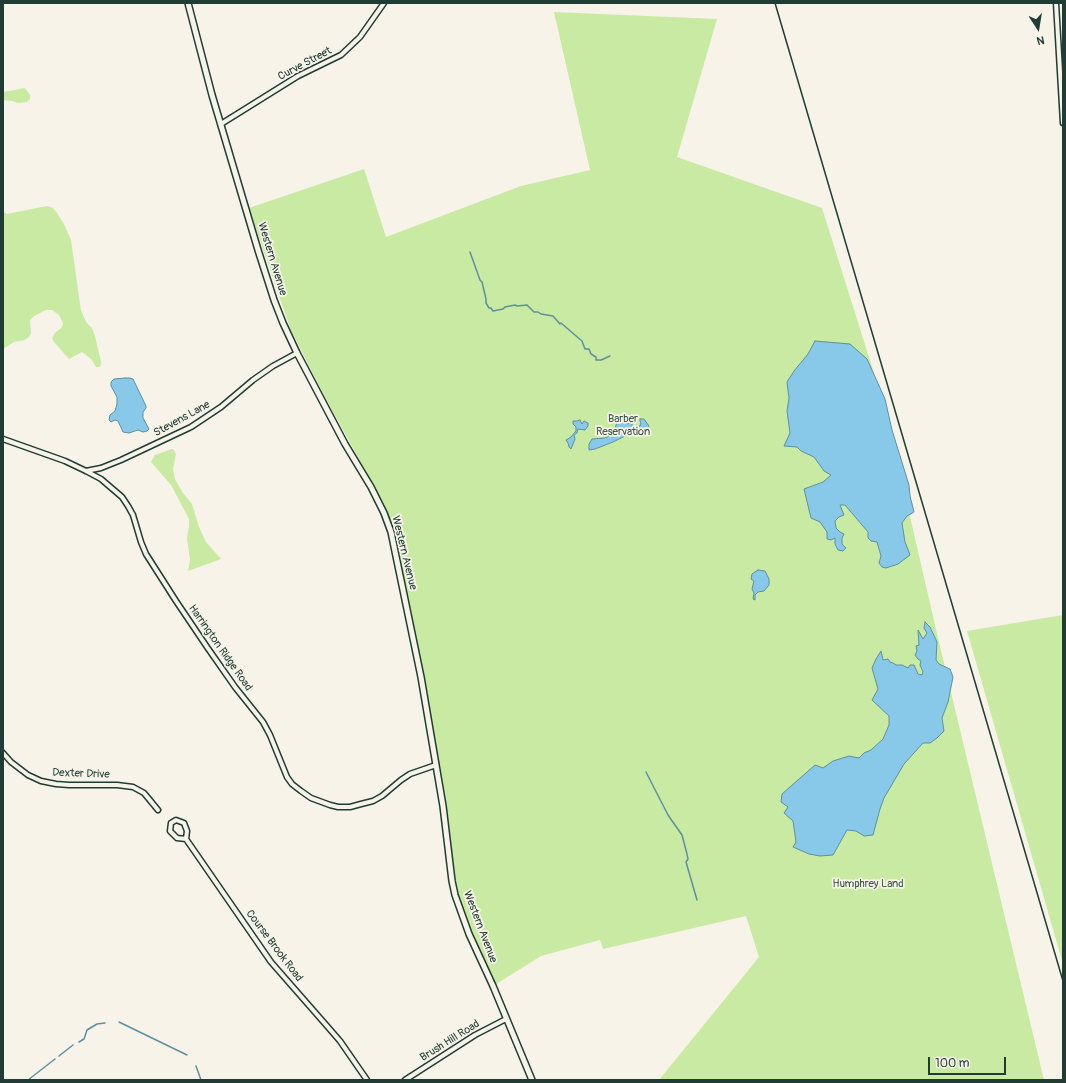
<!DOCTYPE html>
<html>
<head>
<meta charset="utf-8">
<style>
	body { margin:0 }
	#map { position:relative; width:1066px; height:1083px; overflow:hidden; background:#f7f3e8; font-family:Pangolin,sans-serif }
	canvas { display:block }
	.frame { position:absolute; inset:0; border:4px solid #1f3d34; pointer-events:none }
	.north { position:absolute; left:1018px; top:8px; width:40px; height:40px; -webkit-text-stroke:3px #f7f3e8; paint-order:stroke; rotate:168deg; font-size:11px; font-weight:700; line-height:16px; text-align:center; color:#1f3d34 }
	.north::after { content:''; display:block; margin:auto; width:14px; height:18px; background:#1f3d34; clip-path:polygon(50% 0,100% 100%,50% 72%,0 100%) }
	.scale { position:absolute; left:928px; top:1057px; width:78px; height:18px; box-sizing:border-box; border:2px solid #1f3d34; border-top:0; padding-left:5px; font-size:12px; line-height:14px; white-space:nowrap; color:#1f3d34; -webkit-text-stroke:3px #f7f3e8; paint-order:stroke }
</style>
</head>
<body>
<div id="map">
<canvas width="1066" height="1083"></canvas>
<div class="frame"></div>
<div class="north">N</div>
<div class="scale">100 m</div>
</div>
<script>
const c = document.querySelector('canvas').getContext('2d');
c.lineJoin = 'round';
function fillPath(path, color) { c.fillStyle = color; c.fill(path, 'evenodd'); }
const shape = rows => new Path2D(rows.map(r => 'M' + r).join(''));
function trace(path, color, width, dash) { c.strokeStyle = color; c.lineWidth = width; c.lineCap = dash ? 'butt' : 'round'; c.setLineDash(dash || []); c.stroke(path); }
function write(font, color, halo, rows, align = 'center') {
  c.font = font + ' Pangolin,sans-serif'; c.lineWidth = 3.5; c.setLineDash([]); c.textBaseline = 'middle'; c.strokeStyle = halo; c.fillStyle = color; for (const [text, x, y, turn = 0] of rows) {
    c.save(); c.translate(x, y); c.rotate((+turn || 0) * Math.PI / 180); c.textAlign = isNaN(turn) ? turn : align; if (halo) c.strokeText(text, 0, 0); c.fillText(text, 0, 0); c.restore();
  }
}
const green = shape([
	[554,12,717,19,677,157,822,208,885,408,938,638,1044,1080,659,1080,759,957,746,916,603,949,600,940,541,956,493,986,455,895,422,683,391,532,370,480,317,382,290,328,249,208,364,169,386,237,521,186,590,170],
	[25,88,30,95,30,99,27,102,18,103,12,101,3,100,3,92],
	[47,206,53,208,57,213,64,224,71,240,79,297,81,310,86,322,92,328,95,336,101,362,100,367,96,367,91,359,82,352,69,359,54,342,52,338,55,333,62,327,63,323,59,315,52,310,46,310,34,316,30,320,31,333,29,337,25,340,14,342,3,349,3,212,7,214],
	[172,449,173,449,176,454,173,469,175,479,183,493,192,504,199,527,206,542,221,559,188,571,190,560,187,538,189,526,189,519,171,485,151,462,155,455],
	[1063,615,1063,964,967,631]
]);
const water = shape([
	[815,341,850,344,867,359,885,399,892,430,909,485,910,496,914,512,907,516,902,523,905,542,910,555,898,564,886,568,882,567,879,563,881,556,877,542,871,541,868,538,868,532,845,505,840,505,844,515,839,517,835,521,836,528,840,532,844,534,842,538,842,544,846,548,843,551,838,550,835,544,835,538,831,540,827,539,827,532,820,522,811,518,804,489,823,482,831,475,824,471,814,457,801,451,797,447,784,446,790,433,787,411,789,398,787,382,794,371,808,354,815,341],
	[125,378,130,378,133,379,146,406,146,408,143,412,143,418,149,429,147,431,143,432,138,430,129,433,123,432,118,421,115,420,111,422,109,420,110,415,115,411,117,404,117,397,111,386,111,382,114,379,125,378],
	[640,419,644,419,649,426,648,430,643,433,625,436,613,442,595,449,589,450,589,444,592,439,604,438,610,436,615,430,617,421,628,424,630,421,633,421,632,423,632,426,635,427,640,426,641,423,640,421,640,419],
	[580,420,582,424,584,421,588,423,588,426,585,430,578,429,577,433,574,435,575,439,571,449,569,447,568,443,566,440,571,437,576,431,576,427,573,424,573,421,577,421,580,420],
	[758,570,765,571,769,579,769,585,764,591,758,592,755,595,755,600,753,599,754,593,752,589,754,581,751,579,752,574,758,570],
	[925,622,930,627,937,642,936,660,939,664,950,669,953,677,948,702,942,718,944,731,937,738,930,743,923,743,904,764,884,798,880,809,873,835,864,836,856,831,847,830,833,855,820,856,809,854,793,847,796,842,793,821,784,813,788,807,781,802,782,794,815,765,823,768,833,761,849,756,859,758,864,753,871,750,883,739,889,725,889,716,872,700,878,689,872,668,876,659,881,651,883,660,888,659,890,662,893,663,896,665,902,665,908,668,910,665,914,665,918,674,922,675,923,672,920,665,921,661,918,659,915,655,917,651,916,646,919,645,918,630,923,639,927,633,924,628,925,622]
]);
const stream = shape([
	[470,252,480,280,482,282,486,299,486,303,489,308,491,308,493,311,503,309,505,307,515,305,517,306,527,305,534,312,538,312,541,314,553,316,560,324,561,323,582,341,585,349,589,349,591,354,596,357,596,360,601,360,610,356],
	[646,772,668,815,682,835,687,854,688,859,686,862,697,900],
	[119,1022,187,1055],
	[79,1042,84,1039,87,1030,97,1024,105,1023],
	[59,1056,73,1045],
	[196,1066,201,1080],
	[28,1080,55,1059]
]);
const minor = shape([
	[1056,3,1063,123],
	[221,124,298,76,341,55,360,37,384,3],
	[3,439,65,461,86,471,101,479,122,497,128,506,133,515,141,542,146,554,176,601,207,647,235,687,263,722,270,735,287,777,292,784,301,791,311,798,330,805,338,807,350,807,361,804,373,801,382,796,401,780,410,774,436,765],
	[86,471,101,468,121,460,191,427,221,407,253,380,273,366,297,353],
	[3,753,11,762,28,775,41,781,56,784,69,785,117,785,133,787,144,793,158,810],
	[186,839,177,838,170,831,171,823,176,820,184,823,187,831,186,839,271,962,327,1026,340,1041,367,1080],
	[405,1080,475,1035,506,1019]
]);
const tertiary = shape([
	[188,3,212,95,258,250,274,300,283,323,297,353,345,444,371,487,384,513,391,532,421,677,443,806,452,881,455,895,469,934,493,986,532,1080]
]);
const rail = shape([
	[775,3,1063,981]
]);
const streetNames = [
	["Curve Street",305,64,-28],
	["Western Avenue",272,259,73],
	["Stevens Lane",182,419,-29],
	["Western Avenue",404,553,76],
	["Harrington Ridge Road",220,648,55],
	["Dexter Drive",81,774,2],
	["Western Avenue",480,927,69],
	["Course Brook Road",274,946,53],
	["Brush Hill Road",450,1041,-32]
];
const parkNames = [
	["Barber",623,419],
	["Reservation",623,432],
	["Humphrey Land",868,884]
];
fillPath(green, '#c9eaa2');
fillPath(water, '#88c8e9');
trace(water, '#5e90a1', 1);
trace(stream, '#5e90a1', 1.5);
trace(minor, '#1f3d34', 7);
trace(tertiary, '#1f3d34', 8);
trace(minor, '#f7f3e8', 4);
trace(tertiary, '#f7f3e8', 5);
trace(rail, '#1f3d34', 1.5);
write('11px', '#1f3d34', '#f7f3e8', streetNames);
write('11px', '#385744', '#f7f3e8', parkNames);
</script>
</body>
</html>
